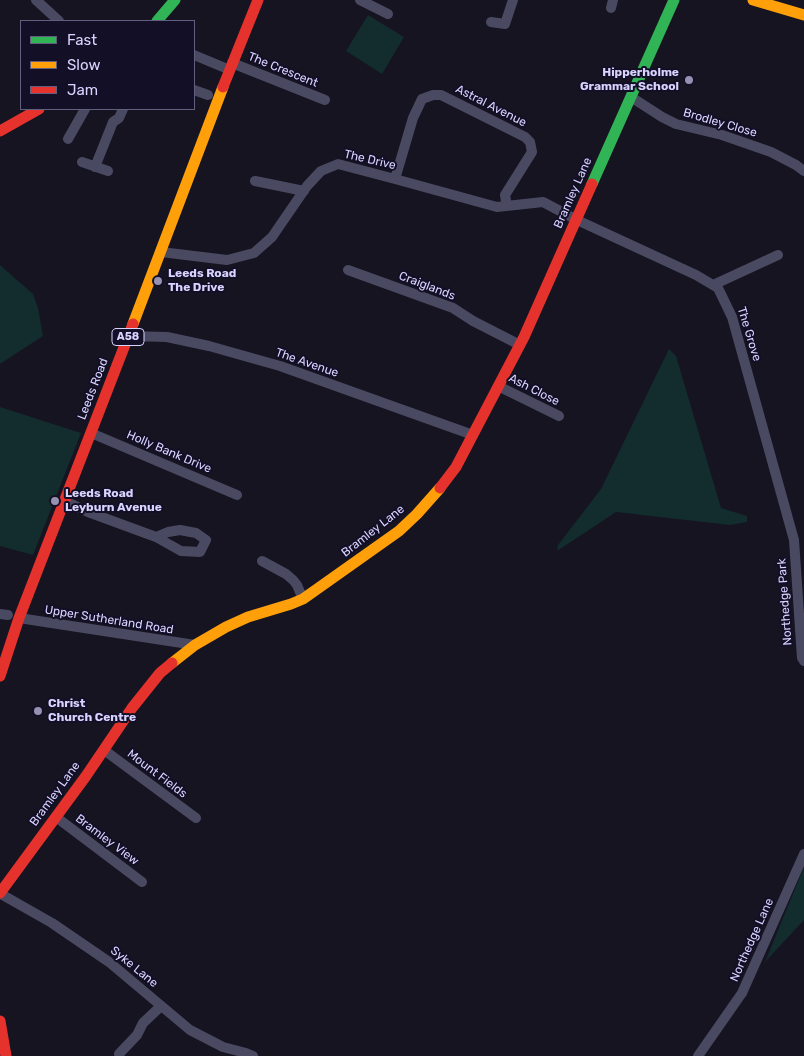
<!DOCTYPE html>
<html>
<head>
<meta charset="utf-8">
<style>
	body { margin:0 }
	#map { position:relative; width:804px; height:1056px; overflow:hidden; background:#161421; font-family:Rubik,sans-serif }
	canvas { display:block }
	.legend { position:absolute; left:20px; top:20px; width:175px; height:90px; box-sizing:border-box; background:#130f26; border:1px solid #625e7d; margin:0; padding:6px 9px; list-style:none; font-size:15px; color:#d9d4ff }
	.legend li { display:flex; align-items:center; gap:10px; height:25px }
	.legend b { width:25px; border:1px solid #625e7d }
</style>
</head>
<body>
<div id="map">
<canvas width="804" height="1056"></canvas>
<ul class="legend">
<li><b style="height:6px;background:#30b455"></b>Fast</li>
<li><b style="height:6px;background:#ff9f0a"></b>Slow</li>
<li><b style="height:6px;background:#e5322d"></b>Jam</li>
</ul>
</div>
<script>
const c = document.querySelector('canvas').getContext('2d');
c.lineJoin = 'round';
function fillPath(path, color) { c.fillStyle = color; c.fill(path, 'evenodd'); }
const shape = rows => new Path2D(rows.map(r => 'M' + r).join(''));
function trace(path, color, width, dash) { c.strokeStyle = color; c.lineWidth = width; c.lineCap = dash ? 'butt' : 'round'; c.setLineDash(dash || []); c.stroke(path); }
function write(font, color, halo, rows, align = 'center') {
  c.font = font + ' Rubik,sans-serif'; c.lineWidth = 4; c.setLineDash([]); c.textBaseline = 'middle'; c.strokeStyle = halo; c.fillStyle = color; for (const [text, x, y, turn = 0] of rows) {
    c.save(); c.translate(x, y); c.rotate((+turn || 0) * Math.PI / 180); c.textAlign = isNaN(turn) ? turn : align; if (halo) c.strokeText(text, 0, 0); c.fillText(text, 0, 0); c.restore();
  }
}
const green = shape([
	[368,15,404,37,382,74,346,51],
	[0,265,33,294,38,308,43,336,0,364],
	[669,349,676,356,721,508,747,516,747,522,730,525,616,512,557,551,558,545,601,489],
	[0,407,81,433,33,555,0,546],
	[804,867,804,920,765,962]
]);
const street = shape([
	[36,0,59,21],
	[360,0,388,14],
	[611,8,613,0],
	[491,22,505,24,513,0],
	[194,55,230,70],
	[232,63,325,100],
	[194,90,208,95],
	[631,97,662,117,676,124,722,135,771,152,796,165,804,171],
	[68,139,85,109],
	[82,162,108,171],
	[95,167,113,122,119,118,123,109],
	[395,179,413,118,422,99,433,95,441,95,525,137,530,142,532,152,505,195,507,206],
	[255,181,304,191],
	[161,252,227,260,254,253,272,237,307,186,321,171,338,164,395,179,497,207,543,202,577,220,696,275,718,288,732,317,794,540,802,658,804,661],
	[348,270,453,308,473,321,520,345],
	[713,285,778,255],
	[128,336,167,337,209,346,280,366,473,435],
	[498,386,559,416],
	[91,433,237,495],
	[65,501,88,512,156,537,181,551,200,552,206,540,196,533,180,530,168,532,156,537],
	[262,561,286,574,293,580,297,585,303,599],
	[0,614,8,615],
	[19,618,195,645],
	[104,750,196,818],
	[56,817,142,882],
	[1,894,52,923,109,962,190,1030,223,1047,246,1053,253,1056],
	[119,1054,137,1035,143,1023,161,1006],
	[698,1056,742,993,804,854]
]);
const fast = shape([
	[157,21,175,0],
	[592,184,674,0]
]);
const slow = shape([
	[753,0,804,15],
	[133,324,223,87],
	[172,663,195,645,226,627,248,617,291,604,303,599,399,531,417,514,440,488]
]);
const jam = shape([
	[223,87,258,0],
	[0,131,39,109],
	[440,488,456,467,524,337,592,184],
	[0,676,19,618,133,324],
	[0,893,86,776,132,708,160,673,172,663],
	[0,1021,6,1056]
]);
const markers = [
	[689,80,5,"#9591b1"],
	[158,281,5,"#9591b1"],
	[55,501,5,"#9591b1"],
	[38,711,5,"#9591b1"]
];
const shields = [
	[128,337,32]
];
const shieldNames = [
	["A58",128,337]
];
const streetNames = [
	["The Crescent",283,70,22],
	["Astral Avenue",491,106,27],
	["Brodley Close",720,123,16],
	["The Drive",370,160,13],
	["Bramley Lane",573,193,-66],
	["Craiglands",427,286,21],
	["The Grove",749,334,73],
	["The Avenue",307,363,19],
	["Leeds Road",93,389,-69],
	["Ash Close",534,390,27],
	["Holly Bank Drive",169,452,23],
	["Bramley Lane",373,531,-38],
	["Northedge Park",785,602,-94],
	["Upper Sutherland Road",109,620,9],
	["Mount Fields",157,774,37],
	["Bramley Lane",55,794,-54],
	["Bramley View",107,840,37],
	["Northedge Lane",752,940,-66],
	["Syke Lane",134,967,39]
];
const poiNames = [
	["Hipperholme",679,73,"right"],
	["Grammar School",679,87,"right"],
	["Leeds Road",168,274],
	["The Drive",168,288],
	["Leeds Road",65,494],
	["Leyburn Avenue",65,508],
	["Christ",48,704],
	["Church Centre",48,718]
];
fillPath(green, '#132c2d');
trace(street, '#4a4962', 10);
trace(fast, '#30b455', 11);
trace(slow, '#ff9f0a', 11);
trace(jam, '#e5322d', 11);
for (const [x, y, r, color] of markers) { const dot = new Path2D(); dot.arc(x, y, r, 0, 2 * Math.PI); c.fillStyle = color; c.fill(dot); trace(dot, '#130f26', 2); }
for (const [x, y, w] of shields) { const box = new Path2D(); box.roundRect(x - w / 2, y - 8.5, w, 17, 4); c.fillStyle = '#130f26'; c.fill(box); trace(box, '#d9d4ff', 1); }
write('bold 11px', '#d9d4ff', null, shieldNames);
write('12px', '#d9d4ff', '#130f26', streetNames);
write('bold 12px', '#d9d4ff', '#130f26', poiNames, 'left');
</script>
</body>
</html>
